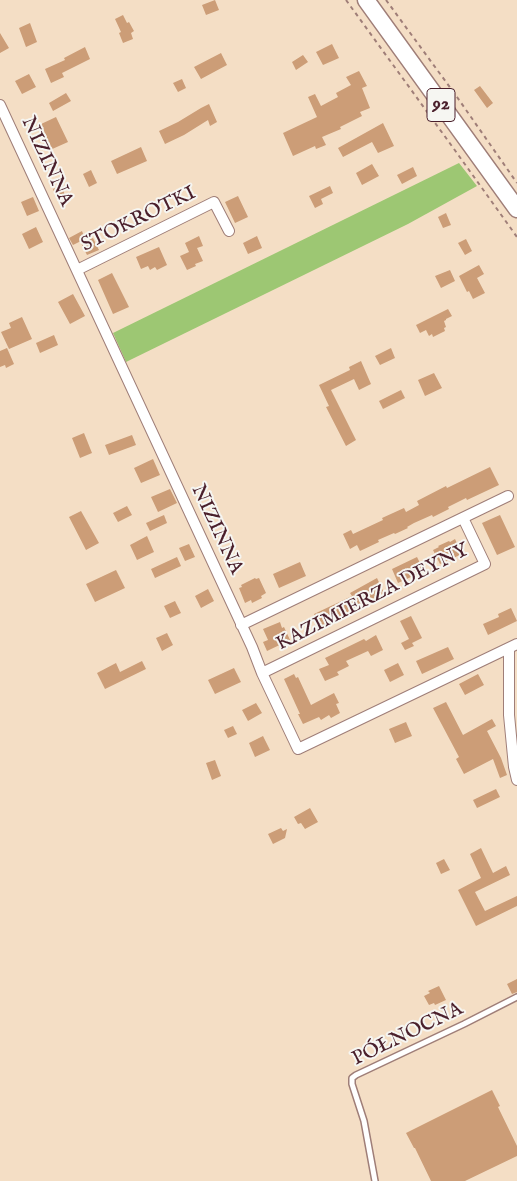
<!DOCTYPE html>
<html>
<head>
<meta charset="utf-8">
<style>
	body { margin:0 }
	canvas { display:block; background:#f4dec5 }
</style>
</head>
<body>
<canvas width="517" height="1181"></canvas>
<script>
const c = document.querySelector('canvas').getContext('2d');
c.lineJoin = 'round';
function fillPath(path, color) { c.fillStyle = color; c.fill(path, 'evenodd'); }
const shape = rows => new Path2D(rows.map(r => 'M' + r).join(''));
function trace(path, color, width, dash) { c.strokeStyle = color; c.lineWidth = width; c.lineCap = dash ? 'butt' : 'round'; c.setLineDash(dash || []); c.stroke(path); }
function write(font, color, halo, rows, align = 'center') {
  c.font = font + ' "IM FELL English",serif'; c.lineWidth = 4; c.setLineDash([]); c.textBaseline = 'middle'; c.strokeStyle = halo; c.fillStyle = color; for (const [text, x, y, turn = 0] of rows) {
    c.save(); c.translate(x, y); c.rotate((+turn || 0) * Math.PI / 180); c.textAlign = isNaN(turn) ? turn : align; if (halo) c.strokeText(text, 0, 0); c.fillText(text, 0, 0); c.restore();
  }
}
const green = shape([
	[459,163,477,186,408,224,126,362,113,333]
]);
const building = shape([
	[215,0,219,10,206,15,202,5],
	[123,15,127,23,129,22,134,31,131,33,133,39,123,43,119,33,121,32,115,19],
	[30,23,37,42,26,47,19,28],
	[0,33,9,48,0,53],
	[332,44,339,58,323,65,316,52],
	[85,47,90,59,62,73,64,77,51,83,45,69,65,60,64,58],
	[221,53,227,65,201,79,194,67],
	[303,55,308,62,296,70,292,62],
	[359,71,367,86,362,88,370,108,360,112,362,116,340,127,341,129,322,137,326,145,316,149,315,146,293,156,283,133,317,117,308,97,315,94,321,106,338,97,336,93,351,85,346,77],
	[29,74,36,87,22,94,15,81],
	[182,79,186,88,178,92,173,83],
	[480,86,493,103,487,108,474,90],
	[66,93,71,101,53,111,49,103],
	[209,104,217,122,210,126,208,120,184,135,165,144,159,131,178,122,201,108],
	[56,117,68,142,50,150,39,125],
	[383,123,394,146,378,153,372,142,343,157,338,148],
	[141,147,147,161,117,174,111,161],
	[372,164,379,176,362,185,356,173],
	[413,167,417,176,402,184,397,175],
	[91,170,97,183,89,187,83,174],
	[62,185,65,196,57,199,53,189],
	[330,186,333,193,321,199,323,204,315,208,309,196],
	[238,196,248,217,235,223,225,202],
	[33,197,39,211,27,216,21,202],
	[446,213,451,225,443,228,438,217],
	[36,227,43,242,29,249,22,234],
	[82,231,85,239,73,245,69,238],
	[199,236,203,246,197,248,203,261,195,264,196,266,187,270,180,256,189,252,185,243],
	[257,236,262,248,248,254,243,243],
	[93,238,99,250,87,255,81,243],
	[466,239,472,251,465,255,458,243],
	[159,247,167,265,157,270,155,267,150,270,148,266,141,269,136,257],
	[479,265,484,274,477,278,485,293,473,299,469,291,467,292,459,276],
	[450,270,455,281,441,288,435,276],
	[112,273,129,307,113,314,98,280],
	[73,294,85,316,70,324,58,302],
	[448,309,452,316,446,319,446,320,444,321,446,327,444,328,445,331,433,337,432,334,429,336,426,330,420,333,416,325],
	[22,317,32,339,9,349,1,332,11,328,9,323],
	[54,335,58,345,40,353,36,343],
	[7,348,14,364,6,368,5,365,0,367,0,351],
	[391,348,395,358,380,365,375,356],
	[361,361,371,384,359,390,354,379,331,390,356,440,346,446,326,407,329,406,319,385,350,370,349,367],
	[434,373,442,388,425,396,418,380],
	[401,390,405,398,383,409,379,401],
	[84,433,92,453,80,458,72,438],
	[132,435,136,445,109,455,105,445],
	[153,459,160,475,141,483,134,468],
	[490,467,499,485,467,500,466,498,448,507,449,509,433,517,432,515,414,523,407,527,408,528,395,534,394,533,378,540,379,542,360,551,357,545,350,549,343,534,351,530,353,534,383,520,382,518,404,508,406,512,419,505,417,501,446,486,447,488],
	[170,489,177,503,158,512,151,497],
	[127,506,132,515,118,522,113,513],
	[81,511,99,543,86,550,69,517],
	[164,515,167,523,150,531,146,523],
	[500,515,515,547,497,555,482,523],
	[147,536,154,552,137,560,130,545],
	[455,539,462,554,440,564,433,550,439,547,438,546,449,541,450,542],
	[189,544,195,557,185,561,179,548],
	[177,557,181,566,155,578,151,569],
	[417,557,424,571,398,583,392,569],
	[300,562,306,576,279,588,273,574],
	[116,570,125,588,95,602,86,584],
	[255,578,256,579,259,578,266,593,261,596,262,598,252,603,251,600,245,603,239,588,242,587,241,585],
	[377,578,384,593,348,611,350,614,320,628,314,614,352,596,350,593],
	[208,589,214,601,201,608,195,596],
	[175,601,181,613,170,618,164,606],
	[511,608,517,621,488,635,483,624,499,617,498,614],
	[411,616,422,638,412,643,414,646,405,650,401,643,409,639,400,621],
	[280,622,282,628,284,627,290,640,267,651,263,642,268,640,263,629],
	[167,633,173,645,162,651,156,638],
	[376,635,383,650,371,656,368,651,346,661,349,666,337,672,339,675,325,681,319,669,329,665,325,658,364,639,366,641],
	[448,647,454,659,422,674,416,661],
	[142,661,146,669,105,689,97,673,116,663,120,672],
	[398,663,404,675,390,682,384,670],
	[234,668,241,682,215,694,208,680],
	[294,674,296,678,298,677,311,705,334,693,339,703,336,704,340,713,331,718,329,715,321,720,319,717,303,724,298,714,300,714,284,679],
	[478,674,484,685,465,695,459,684],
	[446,702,463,735,492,719,496,726,487,731,501,758,507,775,500,778,493,759,464,774,456,759,459,757,433,708],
	[256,703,262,713,248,721,242,710],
	[406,722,412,736,395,743,389,729],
	[233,726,237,734,228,738,224,730],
	[263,736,270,750,255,757,249,743],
	[215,760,221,776,212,780,206,763],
	[496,789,500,797,477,808,473,800],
	[310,808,318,822,305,829,301,823,298,824,294,817],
	[281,828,283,831,287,829,285,838,273,844,268,834],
	[481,848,493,873,506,866,510,875,475,892,485,911,517,896,517,906,476,926,458,890,481,878,470,854],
	[444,859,450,870,441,874,436,863],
	[517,979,517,992,512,994,507,984],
	[439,986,446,1000,435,1005,434,1003,429,1005,424,996,430,993,428,991],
	[492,1090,500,1106,498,1107,517,1146,517,1156,465,1181,431,1181,415,1148,414,1148,406,1133]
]);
const path = shape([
	[346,0,454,149,517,237],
	[386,0,457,97,517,183]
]);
const service = shape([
	[375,1181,364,1121,352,1084,352,1078,356,1075,464,1024,517,997]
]);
const minor = shape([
	[0,105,252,647,262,673,298,749,517,644],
	[77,270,214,202,229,231],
	[241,625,508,496],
	[509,648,509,715,514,767,517,780],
	[262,673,485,564,463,518]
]);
const primary = shape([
	[366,0,517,209]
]);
const shields = [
	[441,105,28]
];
const shieldNames = [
	["92",441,105]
];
const streetNames = [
	["NIZINNA",46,162,65],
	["STOKROTKI",139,220,-26],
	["NIZINNA",216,530,65],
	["KAZIMIERZA DEYNY",373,598,-27],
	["PÓŁNOCNA",408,1035,-26]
];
fillPath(green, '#9dc773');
fillPath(building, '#cc9d77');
trace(service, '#9f7e78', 8);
trace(minor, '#9f7e78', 12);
trace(primary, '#9f7e78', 19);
trace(path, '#9f7e78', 2, [4, 4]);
trace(service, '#fff', 5);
trace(minor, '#fff', 10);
trace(primary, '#fff', 16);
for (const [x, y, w] of shields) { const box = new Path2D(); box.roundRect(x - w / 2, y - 16.5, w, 33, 4); c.fillStyle = '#f6f6f2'; c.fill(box); trace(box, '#4a1f2b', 1); }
write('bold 19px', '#4a1f2b', null, shieldNames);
write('20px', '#4a1f2b', '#f6f6f2', streetNames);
</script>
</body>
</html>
